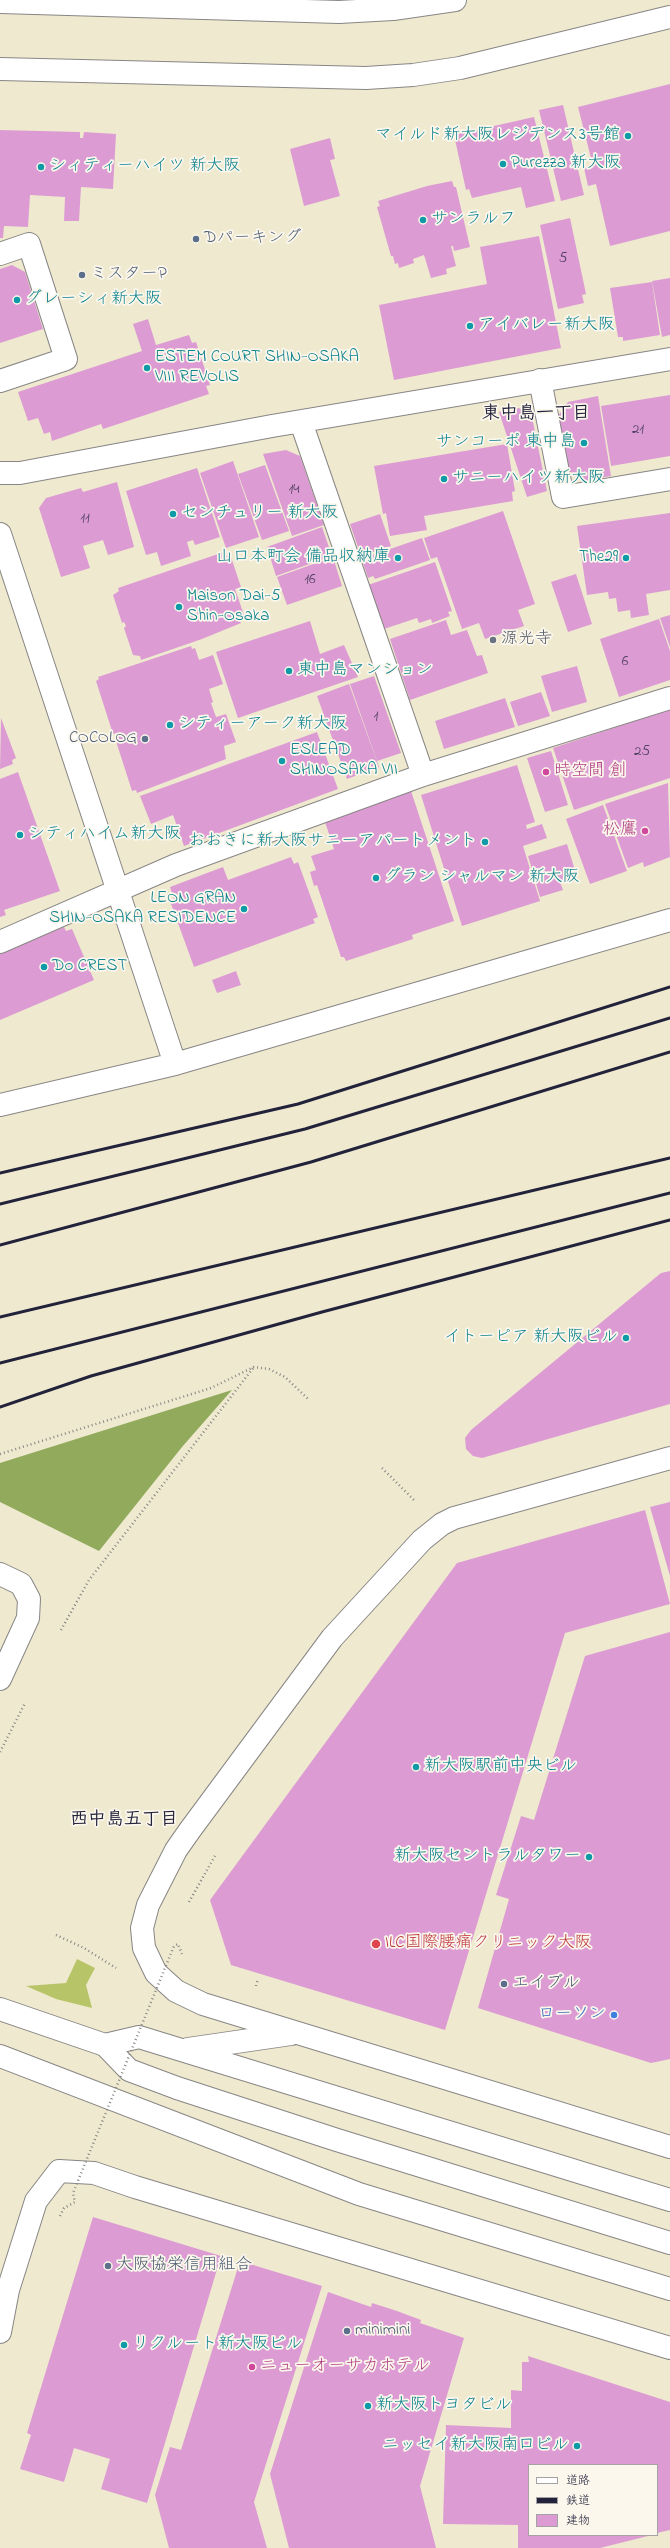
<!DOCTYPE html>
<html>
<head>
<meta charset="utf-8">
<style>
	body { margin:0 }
	#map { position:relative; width:670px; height:2548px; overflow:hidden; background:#efe9cf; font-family:"Indie Flower","Klee One",sans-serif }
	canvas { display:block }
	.legend { position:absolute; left:528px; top:2464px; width:130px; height:72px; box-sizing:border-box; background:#fbf7ec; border:1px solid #a4a2a5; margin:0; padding:5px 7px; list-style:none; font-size:12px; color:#22223b }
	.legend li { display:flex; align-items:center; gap:8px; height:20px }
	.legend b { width:20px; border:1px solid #a4a2a5 }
</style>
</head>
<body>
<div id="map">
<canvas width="670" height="2548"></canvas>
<ul class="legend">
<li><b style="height:5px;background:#fff"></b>道路</li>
<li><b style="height:5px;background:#22223b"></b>鉄道</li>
<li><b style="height:11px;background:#dc9cd3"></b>建物</li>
</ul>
</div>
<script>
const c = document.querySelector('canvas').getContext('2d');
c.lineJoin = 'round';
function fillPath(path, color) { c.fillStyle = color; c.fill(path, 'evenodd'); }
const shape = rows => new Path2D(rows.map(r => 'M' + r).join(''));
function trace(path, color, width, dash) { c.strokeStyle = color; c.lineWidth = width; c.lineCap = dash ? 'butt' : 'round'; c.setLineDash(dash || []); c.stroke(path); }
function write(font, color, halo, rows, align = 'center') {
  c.font = font + ' "Indie Flower","Klee One",sans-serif'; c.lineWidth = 3.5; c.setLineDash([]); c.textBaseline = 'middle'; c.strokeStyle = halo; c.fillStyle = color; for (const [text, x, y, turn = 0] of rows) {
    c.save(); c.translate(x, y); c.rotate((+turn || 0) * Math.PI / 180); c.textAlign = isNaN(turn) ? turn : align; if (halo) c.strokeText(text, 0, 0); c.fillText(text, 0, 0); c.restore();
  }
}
const green = shape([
	[77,1959,95,1968,86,1985,92,2008,56,1999,26,1986,66,1983]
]);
const forest = shape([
	[232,1390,182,1447,99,1551,0,1502,0,1463]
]);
const building = shape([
	[670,84,670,231,610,246,596,184,588,186,584,168,593,166,578,107],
	[563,105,584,195,561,201,539,110],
	[534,117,555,201,526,208,521,187,472,198,469,189,466,190,454,135],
	[0,130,80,132,80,138,83,138,84,132,116,134,113,189,81,187,79,221,64,221,65,197,30,195,28,227,4,226,3,238,0,238],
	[330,138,335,159,330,160,340,196,304,206,290,149],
	[452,181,454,187,456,187,470,247,454,251,453,246,451,246,456,266,446,269,447,274,431,278,424,255,413,259,414,263,399,268,398,263,395,264,393,256,391,256,377,207,380,206,378,201,427,186],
	[570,218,586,294,582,295,584,303,558,309,540,225],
	[539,236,561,348,394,380,379,305,487,284,480,247],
	[12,265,25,272,43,329,0,343,0,269],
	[670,278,670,335,662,337,652,281],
	[652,282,660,335,623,341,623,337,618,337,610,288],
	[148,319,156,345,189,335,192,343,196,342,210,385,206,386,209,394,103,429,101,424,52,441,50,432,44,434,38,418,28,421,18,392,142,351,133,324],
	[670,395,670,456,611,466,601,406],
	[598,396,611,476,582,481,568,471,558,416,568,402],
	[519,408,532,417,547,491,527,497,499,412],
	[507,444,515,491,512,492,513,501,424,516,427,530,390,536,386,513,383,514,374,466],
	[286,450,300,456,324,525,292,536,263,454],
	[233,461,259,537,226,548,200,473],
	[265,465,289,531,262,540,238,474],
	[197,468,220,537,195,545,193,540,187,542,191,556,161,566,157,552,146,555,126,491],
	[117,482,134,547,108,555,103,540,83,546,90,568,61,577,39,508,46,498,81,488,83,492],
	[503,511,535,604,518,610,524,626,485,639,479,623,462,629,437,557,431,559,424,538],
	[670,513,670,590,646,594,649,615,631,618,630,610,618,612,616,598,609,599,608,592,587,595,577,526],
	[380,514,391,546,361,556,350,524],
	[322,527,332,556,276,576,267,547],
	[422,538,430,560,375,579,373,576,368,578,363,563,368,561,367,557],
	[224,552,225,556,230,554,241,587,235,589,245,618,240,620,241,623,202,639,141,660,140,656,133,655,124,628,126,626,124,622,122,623,113,595,119,591,118,588],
	[333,557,342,586,287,605,277,577],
	[435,562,452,611,448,612,450,616,432,623,431,619,419,623,417,618,384,629,368,585],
	[576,574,592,624,568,632,551,582],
	[670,615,670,647,660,618],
	[659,619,670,651,670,680,619,697,600,639],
	[446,620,451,635,467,630,477,656,482,655,488,673,410,700,390,639],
	[310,621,320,654,344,645,358,677,238,718,216,652],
	[191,646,192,649,195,648,199,660,213,655,223,684,209,689,213,702,211,703,216,717,226,714,236,742,224,746,226,759,137,793,136,790,132,791,115,738,118,737,117,733,113,734,96,681,99,679,98,677],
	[577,666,587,702,552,712,541,676],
	[374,676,401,753,377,761,350,684],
	[349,684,379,767,347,779,317,696],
	[541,692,550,716,518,726,510,702],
	[505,698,515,727,444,749,435,721],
	[670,709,670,778,574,810,553,748],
	[1,718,16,758,12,760,13,764,0,769],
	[317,732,338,789,184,846,173,815,151,824,140,796],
	[551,751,568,805,545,812,527,758],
	[517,765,535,822,526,825,527,829,542,824,547,838,523,846,540,901,462,926,421,795],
	[18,772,60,891,4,910,6,915,0,917,0,779],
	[668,783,670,857,644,867,643,862,628,868,605,804],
	[411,791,454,921,412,935,413,939,346,961,344,957,341,957,317,885,314,886,310,872,316,870,311,856,334,849,324,819],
	[603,805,627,871,590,884,566,819],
	[567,844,577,877,560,882,563,890,540,897,528,856],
	[291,857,294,864,298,862,318,917,313,919,315,923,194,967,170,901,174,899,170,887,223,867,228,880],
	[64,927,66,931,72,929,94,980,0,1020,0,954],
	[236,971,241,985,217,993,212,980],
	[670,1271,670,1404,482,1458,473,1456,466,1449,465,1438,471,1430,661,1273],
	[670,1502,670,1576,650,1507],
	[645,1510,670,1604,565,1633,445,2030,231,1965,210,1900,457,1563],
	[670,1632,670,2059,651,2063,478,2008,509,1899,496,1895,521,1816,534,1820,585,1656],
	[93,2217,221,2256,147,2503,101,2489,110,2459,74,2448,64,2482,20,2469,31,2435,27,2433],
	[240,2261,322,2286,254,2502,267,2548,169,2548,155,2495,170,2447,181,2450],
	[328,2292,371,2307,372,2303,397,2311,421,2320,420,2323,464,2338,420,2486,436,2548,289,2548,270,2474],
	[528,2356,670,2402,670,2530,657,2533,657,2465,529,2465,529,2535,648,2536,600,2548,518,2548,518,2525,443,2524,446,2425,511,2428,511,2390,522,2391,522,2362,529,2362]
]);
const path = shape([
	[0,1454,211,1388,254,1367,269,1369,285,1377,308,1399],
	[382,1468,414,1500],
	[61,1630,89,1580,254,1367],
	[0,1752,25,1703],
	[189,1902,216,1854],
	[56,1935,84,1948,116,1968],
	[256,1986,258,1979]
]);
const minor = shape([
	[0,2,339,12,393,9,455,0],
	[0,69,366,78,413,75,460,68,670,17],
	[0,254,29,244,66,359,0,381],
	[540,380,563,497,670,479],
	[301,422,423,775],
	[0,473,20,473,272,426,670,359],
	[0,534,175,1064],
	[0,942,176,865,423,775,670,698],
	[0,1105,175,1064,670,920],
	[670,1458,454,1518,442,1524,422,1540,332,1638,190,1830,176,1850,148,1905,142,1928,144,1948,156,1973,176,1991,203,2004,670,2147],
	[0,1574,21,1584,29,1599,28,1618,0,1679],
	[0,2009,105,2045,139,2037,670,2200],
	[188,2049,291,2034],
	[0,2056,359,2194,670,2289],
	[0,2332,8,2290,36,2201,59,2171,94,2173,135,2187,670,2348]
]);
const highway = shape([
	[105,2045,129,2070,177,2088,337,2140,670,2243]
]);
const rail = shape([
	[0,1173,298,1104,670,987],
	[0,1204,305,1129,670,1018],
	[0,1245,311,1162,670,1052],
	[0,1317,670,1158],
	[0,1363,670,1193],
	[0,1407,91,1376,322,1312,670,1220]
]);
const pathBridge = shape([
	[60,2216,64,2208,75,2202,73,2193,174,1946,178,1944,182,1954]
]);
const markers = [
	[628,136,4,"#0f9aa8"],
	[503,164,4,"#0f9aa8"],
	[41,167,4,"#0f9aa8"],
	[423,220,4,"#0f9aa8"],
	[196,239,4,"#5c6f8a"],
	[82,275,4,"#5c6f8a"],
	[17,300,4,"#0f9aa8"],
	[470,326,4,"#0f9aa8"],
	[147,368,4,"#0f9aa8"],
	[584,443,4,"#0f9aa8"],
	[444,479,4,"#0f9aa8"],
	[173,514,4,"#0f9aa8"],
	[398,558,4,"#0f9aa8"],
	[626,558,4,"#0f9aa8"],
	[179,607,4,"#0f9aa8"],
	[493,640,4,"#6b7280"],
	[289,671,4,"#0f9aa8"],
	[170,725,4,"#0f9aa8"],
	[145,739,4,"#5c6f8a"],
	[282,761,4,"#0f9aa8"],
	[546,772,4,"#d1479c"],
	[645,831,4,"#d1479c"],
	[20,835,4,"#0f9aa8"],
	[485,842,4,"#0f9aa8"],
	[376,878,4,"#0f9aa8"],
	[244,909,4,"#0f9aa8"],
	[44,967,4,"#0f9aa8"],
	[626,1338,4,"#0f9aa8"],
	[416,1767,4,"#0f9aa8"],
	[589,1857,4,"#0f9aa8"],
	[376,1944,5,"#e0444e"],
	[504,1984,4,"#5c6f8a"],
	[614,2015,4,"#3f7fe0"],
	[108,2266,4,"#5c6f8a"],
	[347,2331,4,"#5c6f8a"],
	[124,2345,4,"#0f9aa8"],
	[252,2367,4,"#d1479c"],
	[368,2406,4,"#0f9aa8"],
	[577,2446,4,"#0f9aa8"]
];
const numberNames = [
	["5",563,260],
	["21",638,431],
	["14",294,491],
	["11",85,520],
	["16",310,581],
	["6",625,663],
	["1",376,718],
	["25",642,753]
];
const cultureNames = [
	["マイルド新大阪レジデンス3号館",620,136,"right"],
	["Purezza 新大阪",511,164],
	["シィティーハイツ 新大阪",49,167],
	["サンラルフ",431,220],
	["グレーシィ新大阪",25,300],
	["アイバレー新大阪",478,326],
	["ESTEM COURT SHIN-OSAKA",155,358],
	["VIII REVOLIS",155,378],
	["サンコーポ 東中島",576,443,"right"],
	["サニーハイツ新大阪",452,479],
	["センチュリー 新大阪",181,514],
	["山口本町会 備品収納庫",390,558,"right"],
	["The29",618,558,"right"],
	["Maison Dai-5",187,597],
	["Shin-Osaka",187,617],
	["東中島マンション",297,671],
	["シティーアーク新大阪",178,725],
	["ESLEAD",290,751],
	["SHINOSAKA VII",290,771],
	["シティハイム新大阪",28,835],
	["おおきに新大阪サニーアパートメント",477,842,"right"],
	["グラン シャルマン 新大阪",384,878],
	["LEON GRAN",236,899,"right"],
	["SHIN-OSAKA RESIDENCE",236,919,"right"],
	["Do CREST",52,967],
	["イトーピア 新大阪ビル",618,1338,"right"],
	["新大阪駅前中央ビル",424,1767],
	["新大阪セントラルタワー",581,1857,"right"],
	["リクルート新大阪ビル",132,2345],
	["新大阪トヨタビル",376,2406],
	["ニッセイ新大阪南口ビル",569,2446,"right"]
];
const serviceNames = [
	["Dパーキング",204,239],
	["ミスターP",90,275],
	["COCOLOG",137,739,"right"],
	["エイブル",512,1984],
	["大阪協栄信用組合",116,2266],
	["minimini",355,2331]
];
const worshipNames = [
	["源光寺",501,640]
];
const hotelNames = [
	["時空間 創",554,772],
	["松鷹",637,831,"right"],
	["ニューオーサカホテル",260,2367]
];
const healthNames = [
	["ILC国際腰痛クリニック大阪",385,1944]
];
const shopNames = [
	["ローソン",606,2015]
];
const neighbourhoodNames = [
	["東中島一丁目",536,415],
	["西中島五丁目",124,1821]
];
fillPath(green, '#b7c568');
fillPath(forest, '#91aa5c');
fillPath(building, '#dc9cd3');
trace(minor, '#888685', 24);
trace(highway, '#888685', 24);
trace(path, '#888685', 2.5, [1, 3]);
trace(minor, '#fff', 22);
trace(highway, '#fff', 22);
trace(rail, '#22223b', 3);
trace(pathBridge, '#888685', 2.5, [1, 3]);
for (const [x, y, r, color] of markers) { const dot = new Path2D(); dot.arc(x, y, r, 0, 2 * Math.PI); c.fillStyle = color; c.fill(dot); trace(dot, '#fbf7ec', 1.5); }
write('15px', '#504061', null, numberNames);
write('17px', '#0d838f', '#fbf7ec', cultureNames, 'left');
write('17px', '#4e5e75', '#fbf7ec', serviceNames, 'left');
write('17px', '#5b616d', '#fbf7ec', worshipNames, 'left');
write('17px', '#b23c85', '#fbf7ec', hotelNames, 'left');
write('17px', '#be3a42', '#fbf7ec', healthNames, 'left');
write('17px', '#366cbe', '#fbf7ec', shopNames, 'right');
write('bold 18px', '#22223b', '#fbf7ec', neighbourhoodNames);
</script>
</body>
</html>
